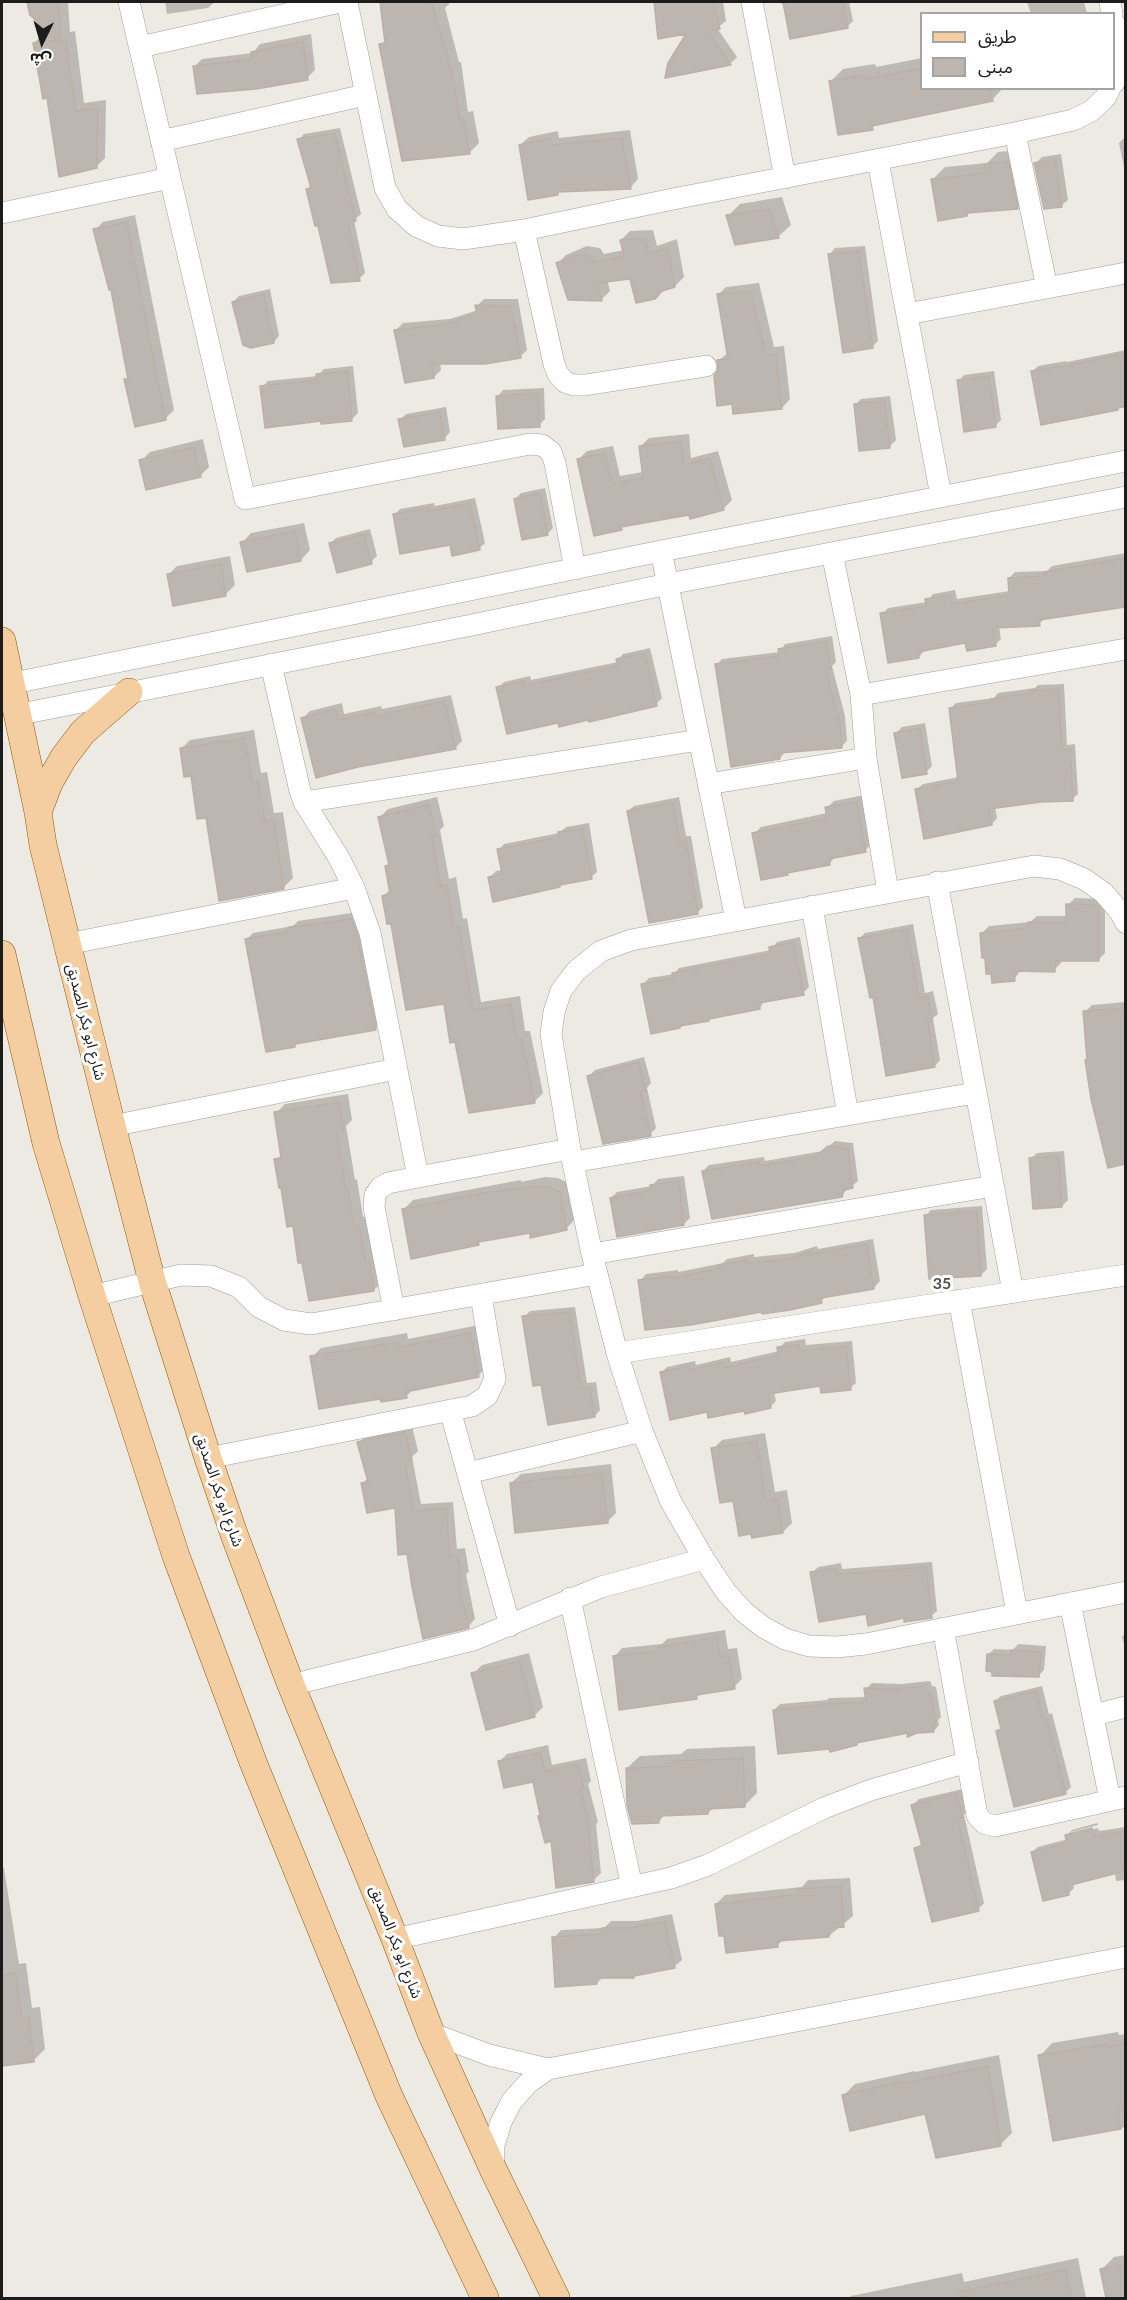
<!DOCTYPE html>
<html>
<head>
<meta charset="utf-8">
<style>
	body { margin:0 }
	#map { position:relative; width:1127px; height:2300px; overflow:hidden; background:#ede9e3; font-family:Lato,"Noto Sans Arabic",sans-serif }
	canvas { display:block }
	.frame { position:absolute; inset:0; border:3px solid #1c1c1c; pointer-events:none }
	.legend { position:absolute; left:920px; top:12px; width:195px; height:78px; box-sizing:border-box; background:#fff; border:2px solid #a4a4a4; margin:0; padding:8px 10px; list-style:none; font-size:18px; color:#1c1c1c }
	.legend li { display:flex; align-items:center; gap:12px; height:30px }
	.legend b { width:30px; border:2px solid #a4a4a4 }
	.north { position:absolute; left:12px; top:12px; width:60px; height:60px; -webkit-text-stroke:4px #fff; paint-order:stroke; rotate:185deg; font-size:16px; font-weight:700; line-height:24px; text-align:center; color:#1c1c1c }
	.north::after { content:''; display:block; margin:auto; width:21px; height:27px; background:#1c1c1c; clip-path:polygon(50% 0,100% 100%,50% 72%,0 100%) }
</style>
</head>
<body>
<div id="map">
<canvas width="1127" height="2300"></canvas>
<div class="frame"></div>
<ul class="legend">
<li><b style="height:8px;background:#f4cea0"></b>طريق</li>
<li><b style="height:16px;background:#bdb5b0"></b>مبنى</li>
</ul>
<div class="north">ش</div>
</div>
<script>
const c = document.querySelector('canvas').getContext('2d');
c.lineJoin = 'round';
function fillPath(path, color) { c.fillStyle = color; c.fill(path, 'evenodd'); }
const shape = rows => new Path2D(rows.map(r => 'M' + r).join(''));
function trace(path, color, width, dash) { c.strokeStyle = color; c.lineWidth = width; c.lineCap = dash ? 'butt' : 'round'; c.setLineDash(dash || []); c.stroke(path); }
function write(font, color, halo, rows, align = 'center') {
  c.font = font + ' Lato,"Noto Sans Arabic",sans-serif'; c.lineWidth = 6; c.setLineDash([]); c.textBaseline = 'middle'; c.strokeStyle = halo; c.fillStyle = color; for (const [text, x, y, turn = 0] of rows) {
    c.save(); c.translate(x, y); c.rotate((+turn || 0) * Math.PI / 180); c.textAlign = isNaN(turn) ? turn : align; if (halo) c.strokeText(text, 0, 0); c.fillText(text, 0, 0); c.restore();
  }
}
const shadow = shape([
	[28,2,68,2,70,32,75,31,84,103,106,100,105,158,96,167,48,96,34,43,43,34,51,33,32,14],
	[165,2,215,2,208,8,167,14],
	[382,2,451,2,445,8,459,62,461,62,468,112,473,111,479,143,470,152,403,160,381,45,386,39],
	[655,2,723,2,726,21,717,28,737,57,730,64,667,76,689,32,659,37],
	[781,2,849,2,853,21,847,27,785,3,781,4],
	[1027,2,1084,2,1087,13,1031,14],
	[311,34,315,70,307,78,194,67,202,59,253,53,260,44],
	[922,58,922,88,1003,88,992,100,877,123,872,128,830,82,843,69,875,64,876,67],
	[340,128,361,214,354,220,365,273,359,279,319,224,307,189,312,185,299,140,304,134],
	[630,130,638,179,630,188,561,190,557,194,520,145,529,137,558,131,559,138],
	[1125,137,1126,137,1126,177,1119,143],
	[1020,150,1029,195,1017,208,970,211,967,215,933,179,945,167,987,163,998,152],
	[1061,154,1068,200,1062,205,1036,163,1042,157],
	[782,197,791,225,778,237,728,216,740,204],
	[135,215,174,410,166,418,126,380,130,376,112,288,95,230,103,222],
	[653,230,657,246,677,239,684,277,675,286,631,278,607,280,610,291,601,300,557,264,566,255,587,246,600,248,604,254,624,250,621,240,630,231],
	[865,246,878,341,872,347,830,254,835,248],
	[759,283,774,347,784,346,790,399,782,408,734,403,720,370,718,361,729,352,718,295,726,287],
	[270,289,279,336,274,342,233,302,239,296],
	[484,299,518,299,527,350,520,357,440,362,441,370,434,377,396,330,403,323,450,319,478,310,477,306],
	[1126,350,1126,407,1042,423,1032,372,1038,366,1066,361,1067,362],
	[353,366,358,413,352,419,322,419,262,387,268,381,318,376,324,369],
	[994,371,1001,420,995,426,959,381,964,375],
	[544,388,545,419,539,425,498,396,503,390],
	[890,396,896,440,890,446,855,405,861,399],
	[446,407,450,432,445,438,400,420,406,414],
	[689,434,691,458,718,451,732,500,723,509,625,525,621,529,579,459,587,451,613,446,620,476,643,472,641,446,649,438],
	[203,439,209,467,200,476,141,461,150,452],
	[545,488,553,528,547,534,515,499,521,493],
	[475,498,485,543,479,549,451,543,394,515,400,509,434,503,435,506],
	[304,523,310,550,301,560,242,543,251,533],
	[370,529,377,556,371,562,330,544,336,538],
	[1126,553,1126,607,1045,618,1039,624,999,626,1001,639,995,645,967,642,924,651,919,657,882,614,888,608,927,602,933,594,955,590,957,599,1010,591,1009,578,1015,572,1047,571,1052,566],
	[230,556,235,585,226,594,168,575,177,566],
	[832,636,836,662,832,666,845,716,847,741,841,747,785,752,780,758,716,665,722,659,780,652,785,644],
	[650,648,662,698,656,704,560,721,498,688,504,682,530,676,531,680,618,662,618,660,623,654],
	[1064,684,1067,745,1075,744,1078,794,1072,799,1041,801,995,807,997,818,992,824,917,789,923,784,959,777,950,709,956,703,994,698,998,693,1035,688,1038,685],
	[451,695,462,741,455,748,303,718,310,711,342,703,344,714,381,706,382,709],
	[925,723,932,766,926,772,896,733,902,727],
	[254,730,261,773,267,772,274,813,283,812,293,878,284,887,208,816,181,749,190,740],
	[864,795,873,843,865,850,836,856,829,864,790,871,787,874,754,834,761,827,827,813,827,808,834,801],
	[437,797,444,826,440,830,449,879,456,877,463,919,467,918,481,1002,520,996,525,1031,530,1031,543,1093,534,1102,445,1002,392,922,383,896,391,889,386,866,390,863,379,818,388,809],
	[679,797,686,836,691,836,703,907,697,913,628,811,634,806],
	[589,823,597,872,591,877,490,877,496,871,502,870,499,850,504,844,559,833,566,827],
	[1075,898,1105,899,1105,953,1098,960,1061,960,1061,963,1054,970,1021,970,1014,979,982,933,989,926,1030,922,1037,916,1068,916,1068,905],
	[358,912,382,1022,375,1029,298,1042,295,1045,246,940,253,933,293,926,298,921],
	[913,924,925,993,933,991,938,1014,933,1018,940,1060,935,1066,874,995,859,939,865,933],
	[800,937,809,987,803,993,765,1000,760,1008,683,1024,680,1027,643,984,649,978,674,974,679,968,771,950,777,942],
	[1126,1002,1126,1162,1109,1166,1086,1061,1088,1059,1085,1012,1092,1005],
	[644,1057,651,1083,647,1088,656,1128,650,1134,589,1076,595,1070],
	[348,1094,352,1120,346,1126,355,1180,357,1179,363,1217,368,1216,383,1281,374,1290,294,1224,276,1160,282,1154,276,1113,285,1104],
	[835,1141,853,1143,858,1181,841,1195,703,1171,709,1165,764,1157,765,1161,823,1151],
	[1064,1151,1068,1200,1062,1206,1031,1158,1037,1153],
	[684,1176,690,1218,684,1224,611,1198,617,1192,652,1186,658,1179],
	[545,1177,558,1178,568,1183,575,1219,566,1229,531,1232,481,1240,478,1244,404,1209,413,1200,521,1180,521,1182],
	[982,1206,987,1269,981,1275,925,1216,931,1210],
	[873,1239,880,1281,874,1288,827,1296,821,1301,640,1281,646,1274,678,1270,678,1272,723,1263,727,1259,754,1254,754,1257,794,1253,817,1246,818,1249],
	[575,1307,587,1383,596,1382,600,1410,595,1416,542,1383,524,1317,530,1311],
	[479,1325,487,1366,478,1376,414,1389,406,1396,312,1357,321,1348,407,1333,408,1339],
	[805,1339,806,1345,852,1341,856,1383,850,1388,821,1384,774,1392,776,1401,770,1407,708,1411,662,1372,667,1367,695,1361,696,1365,730,1357,731,1362,779,1351,779,1348,785,1342],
	[412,1426,418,1451,412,1457,421,1504,453,1502,457,1549,465,1548,469,1572,466,1574,475,1619,468,1627,408,1553,396,1506,362,1484,368,1478,359,1443,366,1435],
	[765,1433,775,1492,787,1490,792,1523,783,1532,735,1499,713,1449,722,1440],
	[611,1464,616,1513,607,1522,511,1483,521,1474],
	[932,1562,937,1611,931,1616,905,1617,812,1573,818,1567,841,1563,842,1569],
	[725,1630,728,1649,737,1648,742,1679,734,1687,702,1692,696,1698,614,1657,622,1648,662,1644,667,1639],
	[1126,1633,1126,1652,1122,1637],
	[1018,1644,1046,1646,1044,1670,1039,1675,988,1655,994,1649,1013,1650],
	[529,1653,543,1707,534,1716,473,1674,482,1665],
	[930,1681,932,1686,936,1687,941,1717,938,1720,939,1725,934,1731,909,1731,859,1741,856,1744,830,1748,774,1710,780,1704,827,1700,829,1698,867,1697,866,1689,872,1683,901,1684],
	[1042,1686,1049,1714,1052,1713,1071,1787,1065,1793,998,1731,1002,1727,995,1701,1001,1696],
	[548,1745,552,1765,586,1758,591,1781,588,1784,598,1822,596,1824,601,1873,593,1881,552,1839,542,1814,534,1780,500,1761,507,1754],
	[755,1746,757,1793,744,1806,714,1807,708,1813,665,1815,659,1821,627,1768,640,1756,681,1754,687,1749],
	[963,1789,968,1811,964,1815,984,1903,978,1909,915,1849,922,1843,913,1805,919,1799],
	[1097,1823,1098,1825,1071,1832,1071,1835,1098,1828,1099,1831,1126,1827,1126,1880,1116,1881,1115,1873,1073,1883,1074,1888,1068,1894,1032,1852,1038,1847,1068,1839,1067,1835,1072,1830],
	[2,1868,4,1868,19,1964,26,1963,32,2008,40,2007,45,2049,33,2061,2,2064],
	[850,1878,853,1916,829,1936,784,1939,777,1946,725,1934,716,1904,725,1895,802,1887,808,1880],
	[672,1914,682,1960,674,1967,603,1977,597,1983,554,1938,561,1930,604,1928,611,1921,637,1921],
	[1118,2032,1119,2035,1126,2034,1126,2127,1054,2139,1040,2056,1052,2043],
	[999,2055,1012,2133,1001,2144,937,2156,926,2112,844,2095,855,2084,915,2071,915,2072],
	[1126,2255,1126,2298,1107,2298,1102,2269,1114,2257],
	[1078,2258,1086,2298,849,2298,851,2296,962,2273,964,2282]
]);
const building = shape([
	[27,2,59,2,61,40,66,39,76,111,98,108,97,168,59,177,47,98,43,99,33,43,56,40,30,15,27,2],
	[380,2,432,2,451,70,452,70,460,120,464,120,470,154,402,161,379,44,385,43,380,2],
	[654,2,714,2,720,29,708,31,731,65,665,78,668,63,686,34,658,39,654,2],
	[783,2,843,2,848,28,790,39,783,2],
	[303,41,308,80,256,89,197,94,193,66,253,59,251,52,303,41],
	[921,68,921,88,989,88,993,101,872,126,873,130,838,135,829,81,863,75,864,79,921,68],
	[335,133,356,221,348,222,360,281,331,283,318,226,315,226,306,189,311,188,297,139,335,133],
	[550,138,551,145,622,138,631,189,558,192,558,195,528,200,519,145,550,138],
	[1055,159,1062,207,1044,209,1034,163,1055,159],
	[1008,161,1018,209,967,213,967,216,938,221,931,179,985,173,984,164,1008,161],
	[770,209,779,238,735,245,726,215,770,209],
	[127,222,166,420,135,427,124,379,128,379,111,290,109,290,93,229,127,222],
	[645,238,649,254,668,247,675,287,662,291,655,299,636,303,630,279,597,283,602,301,568,300,556,263,577,255,591,256,595,262,624,256,620,240,645,238],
	[859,251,873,348,843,353,828,254,859,251],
	[751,291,766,355,776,354,782,409,733,414,732,404,717,406,714,376,718,370,717,360,728,359,717,294,751,291],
	[264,294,274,343,251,348,243,345,232,302,264,294],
	[475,305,511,306,521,358,485,364,432,364,434,378,405,383,394,330,441,325,477,314,475,305],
	[1125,353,1125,406,1118,408,1118,410,1041,425,1031,371,1061,366,1061,367,1125,353],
	[348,371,352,421,321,424,321,421,265,428,260,386,317,380,316,374,348,371],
	[989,376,996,427,964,432,957,380,989,376],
	[538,393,540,427,498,429,496,396,538,393],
	[885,401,890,448,859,451,854,404,885,401],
	[440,412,445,440,404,447,398,419,440,412],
	[681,441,684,465,710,458,724,510,690,519,689,515,621,527,622,530,594,536,577,459,605,453,612,483,643,478,639,446,681,441],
	[194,447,201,477,146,490,139,460,194,447],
	[540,493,548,535,522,540,514,499,540,493],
	[470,503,480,550,452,556,450,545,400,554,393,514,429,508,429,511,470,503],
	[295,531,301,561,247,572,240,542,295,531],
	[364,534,372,564,337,573,329,543,364,534],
	[1125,558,1125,607,1039,620,1040,626,993,628,996,646,967,651,965,643,918,652,919,658,888,663,880,613,926,606,925,599,950,595,952,604,1009,595,1008,578,1045,576,1044,572,1125,558],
	[221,564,226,596,173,606,167,574,221,564],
	[826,641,831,669,826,670,840,722,842,748,779,753,780,759,731,767,715,664,779,656,778,649,826,641],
	[645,653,657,706,589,722,588,720,559,727,558,723,507,734,496,687,524,681,525,685,618,666,616,659,645,653],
	[1059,689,1062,750,1070,749,1073,801,1041,802,989,809,992,825,924,839,915,789,958,781,949,708,992,702,991,699,1031,693,1031,690,1059,689],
	[445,701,456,749,358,767,316,778,301,718,335,709,338,720,375,712,376,716,445,701],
	[920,728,927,774,902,778,894,733,920,728],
	[245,738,252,781,258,780,265,821,274,820,284,889,219,901,206,818,197,819,191,776,184,777,180,748,245,738],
	[673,802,680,841,686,840,698,914,649,923,627,811,673,802],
	[857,802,866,852,829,859,830,865,787,873,788,875,761,880,752,833,827,818,825,807,857,802],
	[429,805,436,836,432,837,441,886,447,885,454,927,459,926,473,1010,511,1004,517,1039,522,1039,535,1103,469,1113,455,1042,450,1043,444,1004,406,1010,391,924,387,924,382,896,390,894,385,866,389,865,378,817,429,805],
	[583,828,592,879,560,885,560,887,493,902,488,877,502,874,497,849,559,837,558,832,583,828],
	[1066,904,1097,905,1099,907,1099,961,1055,961,1055,972,1014,971,1015,981,992,983,991,974,986,974,985,958,982,958,980,933,1028,928,1028,922,1066,923,1066,904],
	[351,919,357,935,376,1030,295,1044,295,1047,266,1052,245,939,290,931,289,927,351,919],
	[907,929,919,998,928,996,932,1021,928,1022,935,1067,886,1076,873,997,870,998,858,938,907,929],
	[794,942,804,995,759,1003,760,1009,709,1019,709,1021,680,1026,680,1028,651,1034,641,984,673,978,672,973,770,954,769,947,794,942],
	[1125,1008,1125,1164,1108,1168,1091,1099,1085,1060,1087,1060,1083,1011,1125,1008],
	[639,1062,646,1091,641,1092,651,1136,603,1144,587,1076,639,1062],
	[340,1102,344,1131,337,1132,346,1188,348,1188,354,1225,359,1224,366,1263,370,1262,374,1291,309,1301,302,1263,298,1263,293,1226,287,1227,281,1188,279,1188,274,1159,281,1158,274,1112,340,1102],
	[828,1146,848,1149,853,1188,844,1190,842,1197,712,1219,702,1171,759,1162,759,1166,816,1156,828,1146],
	[1059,1156,1062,1207,1033,1209,1029,1158,1059,1156],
	[679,1181,684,1225,617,1237,610,1198,651,1190,650,1185,679,1181],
	[535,1186,548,1187,560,1192,567,1230,530,1238,530,1233,478,1242,479,1245,411,1259,402,1209,483,1193,535,1186],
	[977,1211,981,1276,929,1279,924,1215,977,1211],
	[867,1244,874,1289,821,1298,822,1303,790,1310,762,1314,761,1312,691,1325,645,1330,638,1280,672,1276,672,1278,720,1268,719,1265,747,1260,748,1263,787,1259,811,1252,811,1254,867,1244],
	[570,1312,581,1388,590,1387,595,1417,548,1425,541,1385,533,1386,522,1316,570,1312],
	[470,1333,479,1377,406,1392,407,1398,381,1402,380,1399,319,1409,310,1356,398,1342,399,1347,470,1333],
	[799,1344,801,1351,846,1346,851,1390,821,1393,820,1386,768,1394,771,1408,745,1414,744,1411,708,1418,707,1412,670,1420,660,1372,689,1366,690,1370,725,1362,726,1367,778,1355,777,1347,799,1344],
	[405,1432,412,1460,405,1462,414,1511,446,1508,450,1556,458,1555,462,1581,459,1581,469,1628,423,1639,412,1587,407,1554,398,1555,395,1508,367,1513,361,1483,368,1482,357,1442,405,1432],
	[757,1441,766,1501,778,1499,783,1533,752,1538,751,1534,739,1536,733,1501,720,1503,711,1448,757,1441],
	[602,1473,608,1523,515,1533,510,1483,602,1473],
	[926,1567,932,1618,904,1622,904,1618,868,1626,866,1614,819,1622,810,1572,836,1568,837,1574,926,1567],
	[717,1637,720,1657,729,1655,735,1689,696,1695,697,1699,619,1710,613,1656,658,1651,657,1647,717,1637],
	[1011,1650,1041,1652,1039,1677,992,1676,992,1672,986,1671,987,1654,1011,1655,1011,1650],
	[520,1661,535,1717,486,1730,471,1673,520,1661],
	[925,1686,926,1691,931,1693,936,1724,933,1726,934,1732,917,1733,907,1737,908,1733,856,1743,857,1745,830,1752,829,1749,778,1754,773,1710,822,1705,821,1704,866,1702,864,1688,894,1689,925,1686],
	[1036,1691,1044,1719,1047,1718,1066,1794,1014,1807,996,1731,1001,1729,994,1701,1036,1691],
	[541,1752,545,1771,579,1764,584,1790,581,1790,591,1831,589,1832,594,1882,556,1888,551,1841,545,1843,538,1816,540,1815,533,1782,504,1788,498,1761,541,1752],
	[743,1758,745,1807,708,1809,708,1814,659,1816,659,1823,632,1824,627,1805,626,1768,673,1766,673,1761,743,1758],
	[957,1793,963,1818,958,1819,979,1911,932,1922,914,1848,922,1846,911,1805,957,1793],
	[1092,1828,1094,1836,1125,1831,1125,1871,1067,1886,1069,1895,1043,1901,1031,1852,1067,1843,1065,1835,1092,1828],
	[841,1886,844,1927,829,1928,829,1937,777,1941,778,1947,726,1953,724,1936,719,1936,715,1904,798,1894,797,1889,841,1886],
	[665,1921,675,1968,634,1976,634,1978,597,1978,597,1984,555,1987,552,1937,602,1934,602,1928,629,1928,665,1921],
	[16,1973,22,2018,29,2017,34,2062,2,2066,2,1975,16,1973],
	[1125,2043,1125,2110,1118,2111,1121,2129,1053,2141,1038,2055,1107,2044,1107,2047,1125,2043],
	[988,2066,1001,2146,936,2158,925,2114,850,2131,842,2095,904,2081,904,2083,988,2066],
	[1125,2264,1125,2298,1106,2298,1100,2269,1125,2264],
	[1066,2269,1072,2298,961,2298,960,2292,1066,2269]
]);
const minor = shape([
	[129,2,245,499,530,444,542,445,551,452,555,463,575,569],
	[347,2,385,188,397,209,416,226,438,236,463,239,524,230,673,199,1015,133,1073,120,1091,111,1105,98,1110,88],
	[752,2,785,178],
	[1110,2,1112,14],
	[1114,23,1119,61,1114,83],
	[140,47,340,2],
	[1015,133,1047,288],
	[161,141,365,95],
	[878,161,941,496],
	[2,213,170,178],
	[524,230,554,364,558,374,565,382,574,385,585,385,706,366],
	[907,314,1126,273],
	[661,551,736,920],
	[832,553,861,695,866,758,888,892],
	[271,664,300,791,304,802,339,858,354,888,370,933,418,1177],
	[9,684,661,551,1126,461],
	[861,695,1126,649],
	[16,715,472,625,668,584,1126,497],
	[708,784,866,758],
	[304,802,699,740],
	[937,882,1013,1292],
	[812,906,848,1115],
	[1126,923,1120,912,1104,893,1084,879,1060,869,1034,866,631,940,601,951,576,971,561,991,554,1012,551,1034,570,1149,592,1254,617,1353,642,1431,671,1502,704,1559,726,1592,744,1612,763,1627,785,1639,809,1646,837,1647,866,1644,1126,1592],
	[67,944,354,888],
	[112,1126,396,1069],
	[573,1162,975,1093],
	[592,1254,993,1186],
	[92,1296,181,1275,211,1276,239,1287,259,1307,284,1320,311,1324,597,1274],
	[959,1300,1017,1613],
	[394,1310,374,1207,375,1195,380,1188,388,1183,418,1177,570,1149],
	[617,1353,1126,1275],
	[450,1410,510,1626],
	[208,1458,472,1406,487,1396,495,1379,481,1296],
	[468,1473,642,1431],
	[570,1598,632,1887],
	[1070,1603,1110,1800],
	[943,1628,977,1815,984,1823,995,1826,1126,1797],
	[291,1685,473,1640,601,1587,704,1559],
	[1094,1715,1126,1707],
	[395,1939,671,1878,708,1865,824,1808,871,1790,968,1762],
	[431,2033,489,2055,548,2069,1126,1957],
	[493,2168,494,2145,501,2122,512,2101,528,2083,548,2069]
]);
const major = shape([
	[2,641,38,812,43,845,112,1126,152,1281,208,1458,234,1534,291,1685,395,1939,431,2033,493,2169,556,2298],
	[38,812,49,783,64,757,83,732,129,692],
	[2,954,46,1143,92,1296,176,1556,253,1762,389,2096,485,2298]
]);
const streetNames = [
	["شارع ابو بكر الصديق",86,1022,76],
	["شارع ابو بكر الصديق",219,1490,71],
	["شارع ابو بكر الصديق",396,1942,69]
];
const neighbourhoodNames = [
	["35",942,1284]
];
fillPath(shadow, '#0003');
fillPath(building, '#bdb5b0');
trace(building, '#bdb0a6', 1.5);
trace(minor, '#a0a0a0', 22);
trace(major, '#895c0c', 28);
trace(minor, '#fff', 21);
trace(major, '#f4cea0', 27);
write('15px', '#1c1c1c', '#fff', streetNames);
write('bold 16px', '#4f4f4f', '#fff', neighbourhoodNames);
</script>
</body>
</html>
